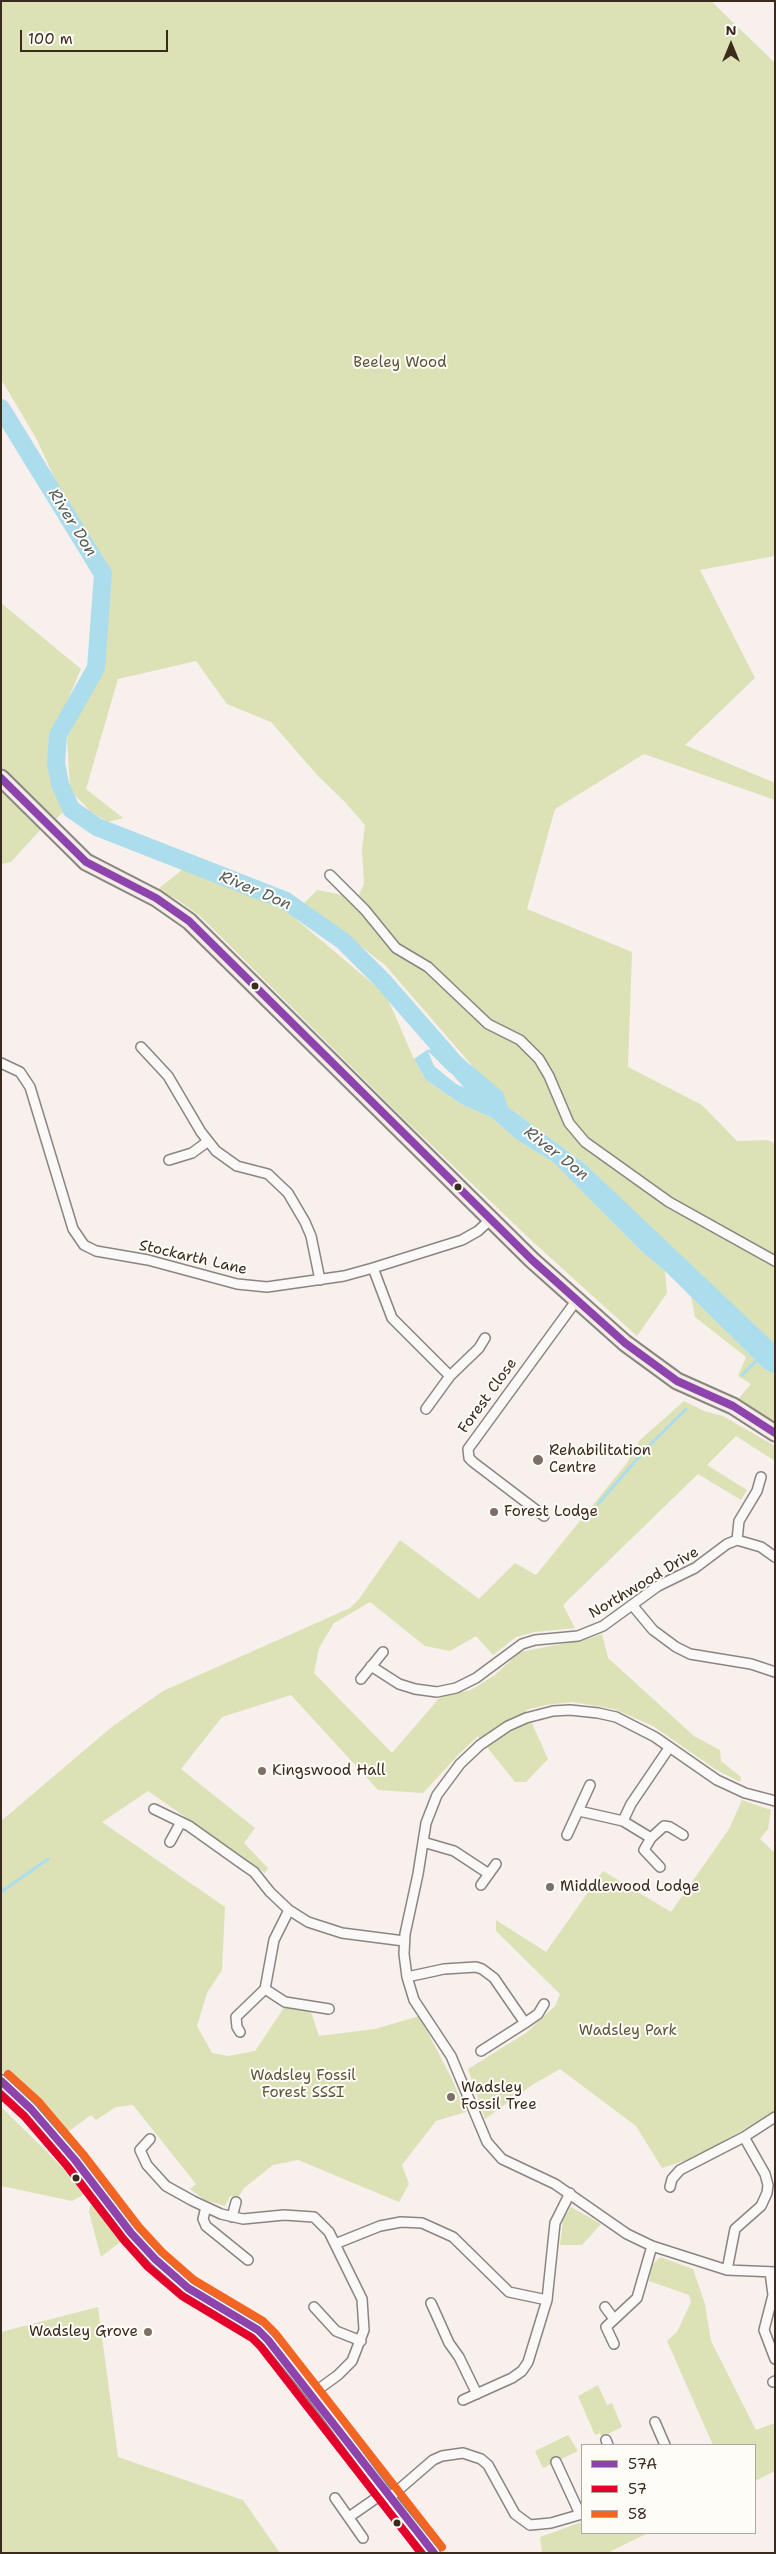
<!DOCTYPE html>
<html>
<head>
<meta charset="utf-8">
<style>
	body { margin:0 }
	#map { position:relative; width:776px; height:2554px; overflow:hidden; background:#f7f0ec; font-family:"Shantell Sans",sans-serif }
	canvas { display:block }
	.frame { position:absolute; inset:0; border:2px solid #3b2a1e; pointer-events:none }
	.legend { position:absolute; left:581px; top:2444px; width:175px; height:90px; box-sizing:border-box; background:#fdfcf7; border:1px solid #afa8a0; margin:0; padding:6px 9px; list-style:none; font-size:15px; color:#3b2a1e }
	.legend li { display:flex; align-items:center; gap:10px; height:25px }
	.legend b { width:25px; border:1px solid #afa8a0 }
	.north { position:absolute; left:706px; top:20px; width:50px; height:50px; -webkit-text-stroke:4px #fdfcf7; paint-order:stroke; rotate:0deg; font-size:14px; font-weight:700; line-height:20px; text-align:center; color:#3b2a1e }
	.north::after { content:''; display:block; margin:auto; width:18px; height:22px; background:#3b2a1e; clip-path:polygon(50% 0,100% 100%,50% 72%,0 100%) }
	.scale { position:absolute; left:20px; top:30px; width:148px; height:22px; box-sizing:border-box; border:2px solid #3b2a1e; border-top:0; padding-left:6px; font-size:15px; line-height:18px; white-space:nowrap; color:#3b2a1e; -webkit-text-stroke:4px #fdfcf7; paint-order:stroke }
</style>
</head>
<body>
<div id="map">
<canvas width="776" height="2554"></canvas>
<div class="frame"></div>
<ul class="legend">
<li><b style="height:6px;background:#8e44ad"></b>57A</li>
<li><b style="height:6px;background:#e4002b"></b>57</li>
<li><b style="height:6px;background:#f26522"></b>58</li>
</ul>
<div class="north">N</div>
<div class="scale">100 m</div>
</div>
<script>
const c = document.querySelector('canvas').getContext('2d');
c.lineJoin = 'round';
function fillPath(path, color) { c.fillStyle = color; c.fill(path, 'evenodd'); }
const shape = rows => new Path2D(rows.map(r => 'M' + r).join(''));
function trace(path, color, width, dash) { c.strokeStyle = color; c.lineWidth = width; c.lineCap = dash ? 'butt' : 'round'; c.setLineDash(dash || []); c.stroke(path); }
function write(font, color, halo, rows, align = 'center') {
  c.font = font + ' "Shantell Sans",sans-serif'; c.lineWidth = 4; c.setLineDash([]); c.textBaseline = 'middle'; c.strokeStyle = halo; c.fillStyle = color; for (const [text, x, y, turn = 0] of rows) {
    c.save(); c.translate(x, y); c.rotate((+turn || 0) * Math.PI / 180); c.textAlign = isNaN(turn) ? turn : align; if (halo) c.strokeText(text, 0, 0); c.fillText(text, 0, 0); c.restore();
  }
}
const green = shape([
	[1,1,711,1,775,63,775,556,700,570,755,678,685,745,775,783,775,800,644,754,555,809,527,909,632,952,628,1067,702,1105,737,1141,767,1140,775,1143,775,1344,667,1244,585,1164,508,1107,385,965,304,903,317,890,358,898,364,883,362,849,365,825,345,802,318,776,271,722,227,704,196,661,118,679,86,789,123,818,108,822,91,812,70,790,67,739,88,692,106,608,86,546,36,438,1,379],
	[1,603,81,669,50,741,49,761,53,790,63,812,53,822,1,769],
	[1,787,41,829,11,862,1,864],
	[183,869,284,909,386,995,414,1059,426,1080,461,1104,492,1118,517,1140,553,1162,640,1250,665,1271,667,1293,637,1336,532,1241,402,1117,201,917,178,900,157,890],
	[691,1297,764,1369,775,1374,775,1429,733,1402,739,1398,751,1384,738,1376,746,1357,695,1317],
	[684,1401,704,1411,723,1416,775,1446,775,1461,736,1436,707,1465,747,1490,741,1500,698,1474,563,1605,575,1628,535,1632,516,1637,493,1655,476,1636,450,1651,425,1646,370,1602,334,1623,319,1648,314,1673,392,1753,441,1696,471,1690,495,1675,520,1652,588,1639,602,1634,608,1658,694,1736,720,1750,721,1761,741,1777,740,1782,715,1769,653,1726,614,1709,572,1702,546,1705,526,1710,548,1759,526,1782,515,1782,478,1736,459,1754,423,1793,378,1790,291,1695,222,1717,181,1769,255,1828,244,1843,268,1868,265,1873,148,1791,102,1822,225,1907,222,1970,207,1993,197,2026,212,2053,228,2056,255,2051,285,2006,310,2009,319,2036,375,2029,419,2016,451,2077,466,2112,436,2121,402,2165,409,2184,399,2202,298,2160,273,2165,244,2188,238,2198,230,2196,225,2206,205,2200,190,2189,196,2184,133,2105,116,2107,96,2120,91,2115,62,2136,15,2082,1,2071,1,1821,113,1726,163,1691,350,1608,359,1599,400,1540,479,1599,515,1563,536,1575,627,1463,640,1440],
	[742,1800,771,1810,768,1829,760,1839,775,1853,775,2111,696,2157,662,2168,636,2126,560,2069,532,2085,485,2119,468,2069,526,2033,555,2006,560,1994,496,1931,496,1920,546,1952,603,1871,671,1912,729,1829],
	[1,2107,44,2149,87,2193,72,2201,1,2186],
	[99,2202,124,2239,101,2257,89,2212,90,2206],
	[571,2207,601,2224,582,2245,560,2245,563,2220],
	[660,2257,693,2269,705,2304,711,2341,756,2430,775,2423,775,2471,755,2481,755,2445,713,2445,667,2341,677,2332,691,2302,689,2295,649,2281,652,2265],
	[98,2307,118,2457,243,2500,280,2553,1,2553,1,2332],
	[598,2385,607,2405,612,2403,622,2427,602,2437,600,2433,595,2435,578,2396],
	[568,2435,578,2451,543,2468,535,2451],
	[582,2522,582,2533,648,2533,607,2553,542,2553,540,2537]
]);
const water = shape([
	[448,1046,503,1092,508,1107,585,1164,775,1344,775,1374,764,1369,665,1271,640,1250,553,1162,517,1140,492,1118,461,1104,426,1080,414,1059,427,1050],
	[428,1051,449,1072,470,1083,480,1095,456,1084,434,1066]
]);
const stream = shape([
	[742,1375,759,1358],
	[598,1504,645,1450,686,1409],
	[1,1892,48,1859]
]);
const river = shape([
	[1,408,103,574,96,668,58,735,56,763,60,784,71,809,97,827,286,901,343,941,383,981,492,1106]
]);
const minor = shape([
	[330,875,365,910,396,948,428,967,488,1024,520,1040,539,1059,549,1076,569,1123,585,1142,669,1202,775,1261],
	[141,1047,168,1076,201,1132,216,1151,237,1166,268,1174,288,1193,305,1222,311,1236,320,1280],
	[1,1063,20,1072,30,1087,73,1229,84,1245,96,1251,148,1260,237,1284,267,1287,344,1276,373,1268,462,1240,478,1231,491,1219],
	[169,1160,192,1153,207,1142],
	[373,1268,392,1318,450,1376],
	[426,1409,450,1376,479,1348,485,1338],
	[761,1477,757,1491,739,1521,737,1540,761,1547,775,1557],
	[544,1516,473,1462,469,1458,468,1449,576,1301],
	[633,1606,653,1630,676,1647,690,1654,751,1664,775,1672],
	[371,1666,399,1684,415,1689,437,1692,456,1688,476,1678,522,1644,535,1640,578,1636,603,1626,658,1586,695,1568,727,1544,737,1540],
	[361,1679,383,1652],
	[775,1801,745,1793,717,1780,655,1737,616,1717,598,1713,570,1710,553,1711,526,1718,508,1726,480,1745,460,1764,437,1795,426,1823,418,1874,405,1934,404,1954,407,1977,414,2000,451,2056,487,2142,502,2159,555,2184,627,2234,652,2246,727,2270,775,2272],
	[154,1809,189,1826,241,1863,254,1872,270,1892,289,1910,308,1922,342,1933,404,1941],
	[579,1811,623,1821,651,1838],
	[623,1821,631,1804,669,1748],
	[567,1835,590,1785],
	[170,1842,181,1822],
	[423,1842,454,1851,489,1874],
	[660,1867,644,1850,651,1838,664,1826,670,1827,683,1835],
	[481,1885,496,1864],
	[407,1977,444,1969,476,1967,482,1969,494,1978,525,2023],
	[265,1989,285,2002,329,2009],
	[240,2032,237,2027,236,2017,265,1989,274,1940,289,1910],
	[481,2051,525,2023,538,2014,544,2004],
	[150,2139,140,2150,147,2165,166,2186,193,2201,221,2214,243,2219,284,2215,314,2217,329,2232,362,2299,364,2330,352,2361,338,2375,312,2394],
	[670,2187,672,2179,680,2170,744,2137,775,2117],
	[206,2207,203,2219,206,2226,248,2260],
	[232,2217,236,2202],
	[335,2244,380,2226,401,2222,422,2223,453,2237,509,2292,547,2300],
	[727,2270,735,2229,761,2206,767,2193,768,2185,765,2174,744,2137],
	[770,2272,773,2295,764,2330,775,2359],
	[431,2303,449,2343,459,2357,477,2394],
	[314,2307,336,2331,361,2341],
	[605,2307,614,2319],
	[614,2344,606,2327,637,2298,652,2246],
	[773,2382,775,2381],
	[463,2400,512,2378,522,2371,528,2362,547,2300,555,2223,570,2193],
	[655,2422,665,2445],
	[606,2440,608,2445],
	[556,2462,580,2514],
	[335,2498,363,2538],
	[389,2498,433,2460,442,2456,463,2453,481,2459,488,2465,515,2514,530,2525,551,2523,582,2514],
	[349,2517,385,2492]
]);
const tertiary = shape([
	[1,2081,31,2109,75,2160,131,2233,155,2259,188,2288,258,2330,268,2340,312,2394,385,2492,434,2553]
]);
const primary = shape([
	[1,778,86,862,156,898,189,921,532,1260,625,1343,677,1381,733,1406,775,1433]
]);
const bus1 = shape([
	[1,778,86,862,156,898,189,921,532,1260,625,1343,677,1381,733,1406,775,1433],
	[1,2081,31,2109,75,2160,131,2233,155,2259,188,2288,258,2330,268,2340,434,2553]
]);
const bus2 = shape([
	[1,2095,24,2116,67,2166,123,2239,148,2267,182,2296,252,2338,261,2347,421,2553]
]);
const bus3 = shape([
	[8,2074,39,2102,83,2154,139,2227,162,2252,194,2280,263,2321,275,2333,442,2547]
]);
const markers = [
	[255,986,4.5,"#3b2a1e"],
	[458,1187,4.5,"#3b2a1e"],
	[538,1460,6,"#7d6f66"],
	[494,1512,5,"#7d6f66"],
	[262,1771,5,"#7d6f66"],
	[550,1887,5,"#7d6f66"],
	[451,2097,5,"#7d6f66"],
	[76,2178,4.5,"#3b2a1e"],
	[148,2332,5,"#7d6f66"],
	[397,2523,4.5,"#3b2a1e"]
];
const parkNames = [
	["Beeley Wood",400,363],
	["Wadsley Park",628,2031],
	["Wadsley Fossil",303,2076],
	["Forest SSSI",303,2093]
];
const streetNames = [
	["Stockarth Lane",193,1258,13],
	["Forest Close",488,1396,-54],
	["Northwood Drive",644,1583,-31]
];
const poiNames = [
	["Rehabilitation",549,1451],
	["Centre",549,1468],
	["Forest Lodge",504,1512],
	["Kingswood Hall",272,1771],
	["Middlewood Lodge",560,1887],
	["Wadsley",461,2088],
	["Fossil Tree",461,2105],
	["Wadsley Grove",138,2332,"right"]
];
const waterNames = [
	["River Don",72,523,58],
	["River Don",255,891,23],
	["River Don",556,1154,38]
];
fillPath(green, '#dce2b6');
fillPath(water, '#acdded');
trace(stream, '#acdded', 3);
trace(river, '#acdded', 18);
trace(minor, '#8b8480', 12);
trace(tertiary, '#8b8480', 15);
trace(primary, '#8b8480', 19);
trace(minor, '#faf9f7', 9);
trace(tertiary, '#faf9f7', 11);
trace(primary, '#f2ede5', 15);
trace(bus1, '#8e44ad', 8);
trace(bus2, '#e4002b', 8);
trace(bus3, '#f26522', 8);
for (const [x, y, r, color] of markers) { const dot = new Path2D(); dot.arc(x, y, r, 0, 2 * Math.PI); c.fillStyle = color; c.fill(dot); trace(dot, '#fdfcf7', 2); }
write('15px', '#5e5539', '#fdfcf7', parkNames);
write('15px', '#3b2a1e', '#fdfcf7', streetNames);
write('15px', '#3b2a1e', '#fdfcf7', poiNames, 'left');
write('italic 16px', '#535d5c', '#fdfcf7', waterNames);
</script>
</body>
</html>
